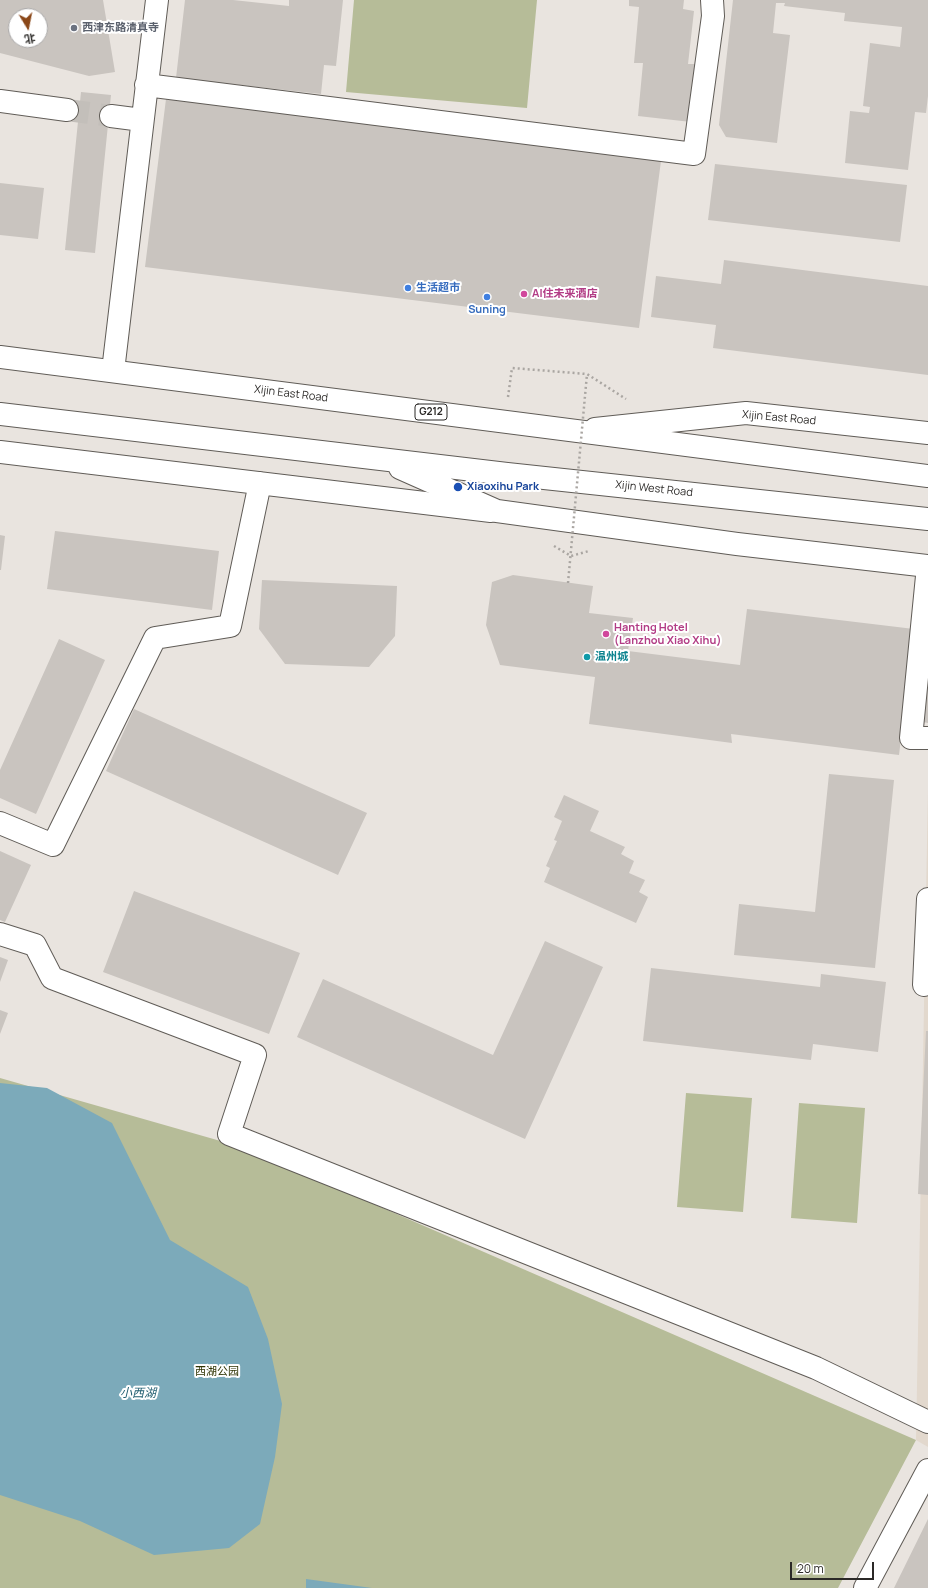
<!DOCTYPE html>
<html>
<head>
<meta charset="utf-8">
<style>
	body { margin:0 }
	#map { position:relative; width:928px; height:1588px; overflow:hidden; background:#e9e4df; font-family:Manrope,"Noto Sans SC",sans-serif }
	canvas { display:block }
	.north { position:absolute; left:8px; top:8px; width:40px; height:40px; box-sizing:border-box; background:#fff; border:1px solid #aaa9a9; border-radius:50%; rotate:170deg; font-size:11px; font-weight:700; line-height:16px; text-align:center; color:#2b2927 }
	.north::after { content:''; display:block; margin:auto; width:14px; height:18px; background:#8a4718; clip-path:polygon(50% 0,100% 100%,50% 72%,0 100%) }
	.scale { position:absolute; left:790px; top:1562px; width:84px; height:18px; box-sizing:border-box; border:2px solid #2b2927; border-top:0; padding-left:5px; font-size:12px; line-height:14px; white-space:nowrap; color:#2b2927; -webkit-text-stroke:3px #fff; paint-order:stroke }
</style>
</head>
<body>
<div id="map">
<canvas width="928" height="1588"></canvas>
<div class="north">北</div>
<div class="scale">20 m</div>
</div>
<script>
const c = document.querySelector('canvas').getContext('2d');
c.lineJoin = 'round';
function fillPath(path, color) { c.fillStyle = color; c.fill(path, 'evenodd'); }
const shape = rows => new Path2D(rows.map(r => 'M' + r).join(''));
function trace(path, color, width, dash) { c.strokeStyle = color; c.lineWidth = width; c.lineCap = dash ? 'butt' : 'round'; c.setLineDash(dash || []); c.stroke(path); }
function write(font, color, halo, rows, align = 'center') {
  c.font = font + ' Manrope,"Noto Sans SC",sans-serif'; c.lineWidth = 4; c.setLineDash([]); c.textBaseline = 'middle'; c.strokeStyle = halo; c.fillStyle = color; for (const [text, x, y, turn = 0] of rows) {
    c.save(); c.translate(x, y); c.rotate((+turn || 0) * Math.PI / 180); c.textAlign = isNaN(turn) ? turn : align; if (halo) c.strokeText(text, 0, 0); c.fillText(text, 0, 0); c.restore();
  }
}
const built = shape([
	[928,789,928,1447,916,1440]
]);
const green = shape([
	[354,0,537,0,527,108,346,92],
	[0,1078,245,1148,916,1440,838,1588,0,1588],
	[686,1093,752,1098,743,1212,677,1207],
	[799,1103,865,1108,857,1223,791,1218]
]);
const water = shape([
	[0,1083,47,1088,112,1123,170,1240,248,1287,268,1339,282,1404,275,1457,260,1524,229,1548,154,1555,80,1521,0,1495],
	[306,1579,372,1588,306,1588]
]);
const building = shape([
	[0,0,103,0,115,72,89,76,0,53],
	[16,16,40,16,40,40,16,40],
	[185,0,233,0,289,6,289,0,343,0,336,66,324,65,321,94,176,78],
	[629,0,684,0,683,9,694,11,688,64,697,64,691,122,638,116,643,63,634,63,639,7,629,6],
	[733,0,928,0,928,96,926,113,915,112,908,170,845,163,850,111,869,113,870,107,863,106,870,43,900,47,902,27,844,21,845,13,784,6,785,3,776,3,773,33,790,35,777,143,726,137,719,125],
	[81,92,111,95,95,253,65,250],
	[166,99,661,161,639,328,145,267],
	[715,164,907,185,900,242,708,220],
	[0,183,44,188,38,239,0,235],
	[724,260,928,286,928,375,713,348,716,325,651,317,656,276,721,284],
	[55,531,219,551,212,610,47,589],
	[0,535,5,536,1,570,0,570],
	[513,575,593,586,589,613,633,618,628,651,740,665,747,609,914,629,899,755,731,734,732,743,589,724,595,677,500,665,486,625,492,582],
	[262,580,397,586,395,636,369,667,285,664,259,629],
	[59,639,105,660,36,814,0,798,0,770],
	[927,689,928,689,928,723,923,722],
	[134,709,367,813,338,875,106,771],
	[829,774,894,780,875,968,734,955,739,904,815,912],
	[564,795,599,811,590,831,625,847,621,854,634,861,629,873,645,880,639,892,648,897,636,923,544,882,550,868,546,866,557,841,554,840,562,821,554,817],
	[0,851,31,865,5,922,0,920],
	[134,891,300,953,269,1034,103,972],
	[545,941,603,967,525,1139,297,1037,323,979,493,1055],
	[0,957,8,960,0,982],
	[651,968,820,987,821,974,886,982,878,1052,813,1044,811,1060,643,1041],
	[0,1010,8,1013,0,1034],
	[926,1031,928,1031,928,1195,918,1194],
	[928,1519,928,1588,894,1588]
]);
const minorTunnel = shape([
	[67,110,111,116]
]);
const path = shape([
	[508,397,512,368,587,374,626,399],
	[554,546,571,556,589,551]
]);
const minor = shape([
	[146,85,694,154,713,16,712,0],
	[0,101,67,110],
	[111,116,142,120],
	[113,371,157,0],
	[595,429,746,413,928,433],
	[0,452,491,511],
	[928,566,911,738,928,738],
	[0,823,53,845,155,638,230,626,260,483],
	[0,934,35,945,52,978,255,1055,229,1134,816,1368,928,1422],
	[924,985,928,899],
	[865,1588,928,1470]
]);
const major = shape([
	[0,357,928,476],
	[0,414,507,474,928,519],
	[400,468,497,511,737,544,928,566]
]);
const pathBridge = shape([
	[568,583,587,374]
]);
const markers = [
	[74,28,4,"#6b7280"],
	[408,288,4,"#3f7fe0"],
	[524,294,4,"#d1479c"],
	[487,297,4,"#3f7fe0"],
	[458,487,5,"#1a4fb4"],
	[606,634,4,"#d1479c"],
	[587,657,4,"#0f9aa8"]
];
const shields = [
	[431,412,32]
];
const shieldNames = [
	["G212",431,412]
];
const worshipNames = [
	["西津东路清真寺",82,28]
];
const shopNames = [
	["生活超市",416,288],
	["Suning",487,310,"center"]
];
const hotelNames = [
	["AI住未来酒店",532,294],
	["Hanting Hotel",614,628],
	["(Lanzhou Xiao Xihu)",614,641]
];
const streetNames = [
	["Xijin East Road",291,394,7],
	["Xijin East Road",779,418,5],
	["Xijin West Road",654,489,6]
];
const transitNames = [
	["Xiaoxihu Park",467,487]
];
const cultureNames = [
	["温州城",595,657]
];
const parkNames = [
	["西湖公园",217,1372]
];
const waterNames = [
	["小西湖",138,1394]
];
fillPath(built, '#e2d8cd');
fillPath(green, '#b6bc98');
fillPath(water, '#7caaba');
fillPath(building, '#c9c4bf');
trace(minorTunnel, '#c3bfba', 22, [22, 11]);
trace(minor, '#605c57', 24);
trace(major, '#605c57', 24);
trace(path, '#aaa6a2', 2.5, [2, 3]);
trace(minor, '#fff', 22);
trace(major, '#fff', 22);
trace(pathBridge, '#aaa6a2', 2.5, [2, 3]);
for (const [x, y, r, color] of markers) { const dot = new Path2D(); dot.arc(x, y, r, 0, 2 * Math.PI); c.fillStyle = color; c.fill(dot); trace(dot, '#fff', 1.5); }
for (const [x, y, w] of shields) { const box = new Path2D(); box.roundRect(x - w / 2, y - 8, w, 16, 3); c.fillStyle = '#fff'; c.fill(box); trace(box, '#2b2927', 1); }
write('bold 10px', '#2b2927', null, shieldNames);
write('bold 11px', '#5b616d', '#fff', worshipNames, 'left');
write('bold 11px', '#366cbe', '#fff', shopNames, 'left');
write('bold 11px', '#b23c85', '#fff', hotelNames, 'left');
write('11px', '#2b2927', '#fff', streetNames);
write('bold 11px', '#164399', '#fff', transitNames, 'left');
write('bold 11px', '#0d838f', '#fff', cultureNames, 'left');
write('11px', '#303504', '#fff', parkNames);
write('italic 12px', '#225f71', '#fff', waterNames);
</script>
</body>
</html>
